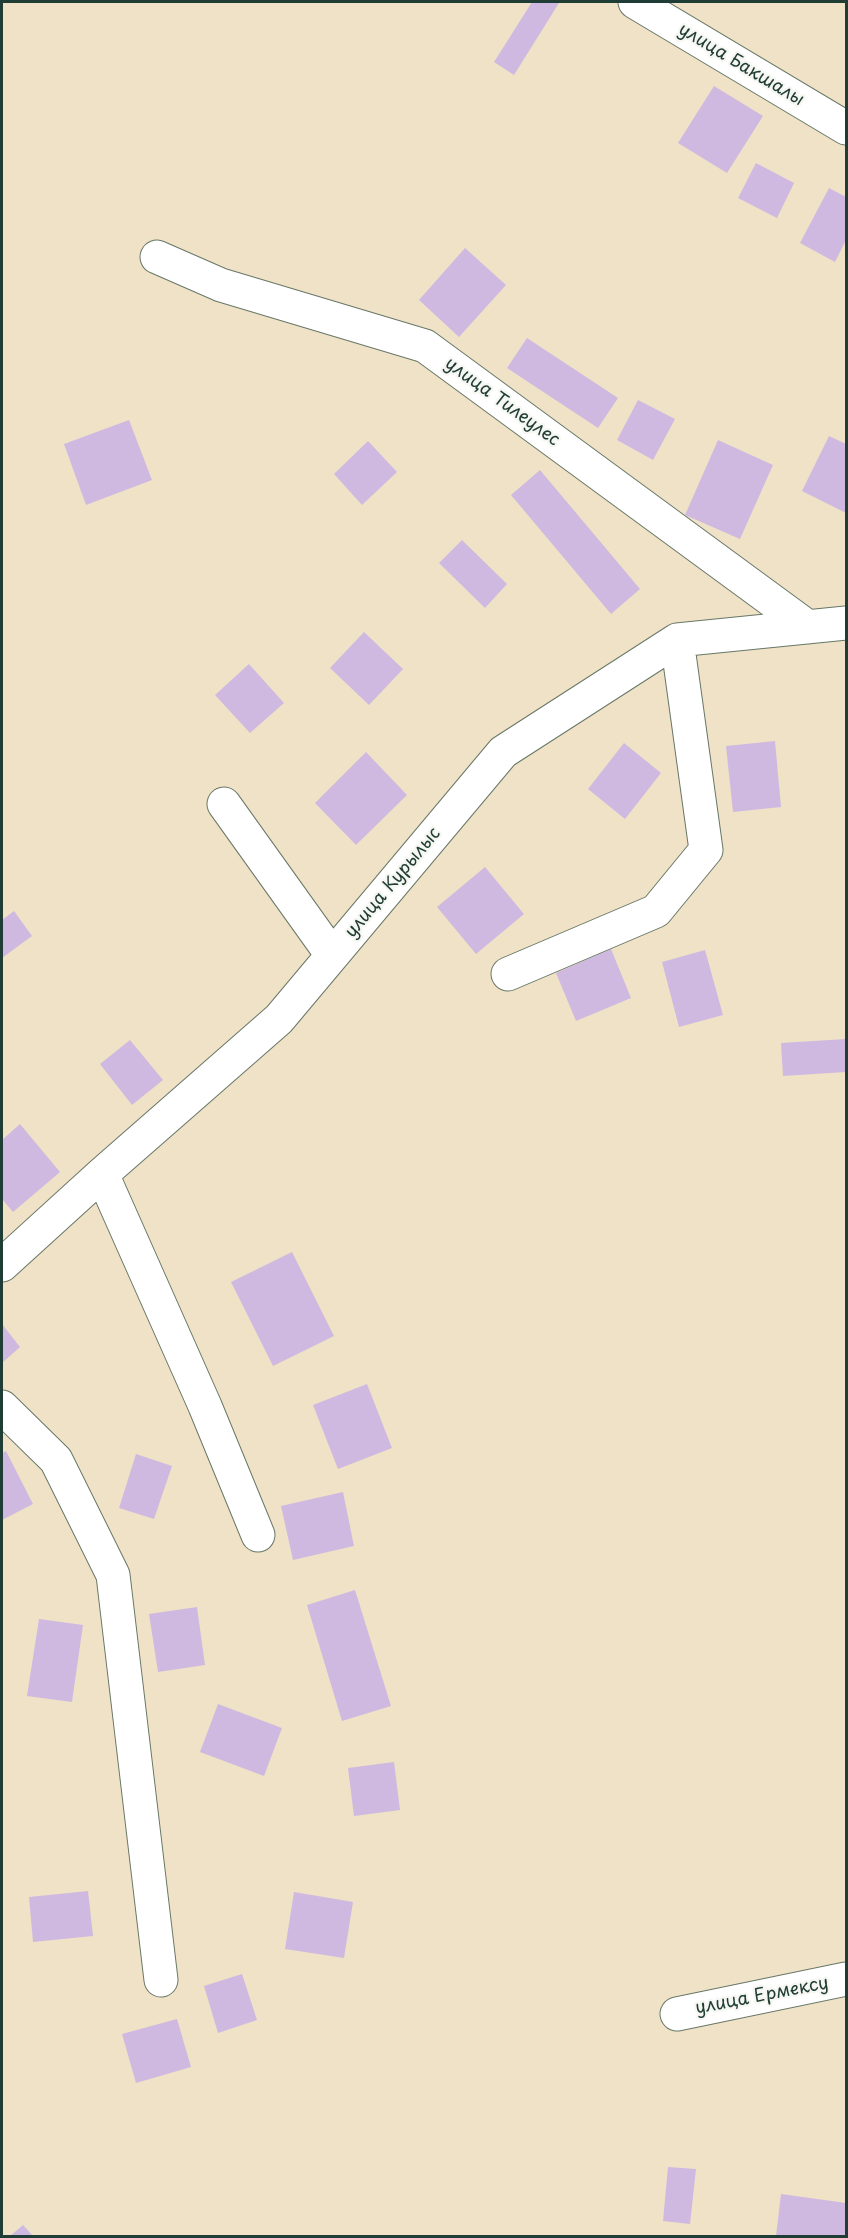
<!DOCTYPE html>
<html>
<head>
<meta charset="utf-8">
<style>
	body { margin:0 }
	#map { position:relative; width:848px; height:2238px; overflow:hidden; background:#efe2c6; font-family:"Playpen Sans",sans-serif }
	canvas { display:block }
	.frame { position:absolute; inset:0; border:3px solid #1f3d34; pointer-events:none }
</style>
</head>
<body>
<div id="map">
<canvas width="848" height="2238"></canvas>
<div class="frame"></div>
</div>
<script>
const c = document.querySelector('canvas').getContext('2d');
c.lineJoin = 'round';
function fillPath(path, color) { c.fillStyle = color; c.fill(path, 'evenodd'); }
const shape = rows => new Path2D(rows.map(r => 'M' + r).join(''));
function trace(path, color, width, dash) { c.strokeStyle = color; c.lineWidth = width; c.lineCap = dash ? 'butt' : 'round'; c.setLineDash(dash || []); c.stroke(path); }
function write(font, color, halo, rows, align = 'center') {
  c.font = font + ' "Playpen Sans",sans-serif'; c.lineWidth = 4.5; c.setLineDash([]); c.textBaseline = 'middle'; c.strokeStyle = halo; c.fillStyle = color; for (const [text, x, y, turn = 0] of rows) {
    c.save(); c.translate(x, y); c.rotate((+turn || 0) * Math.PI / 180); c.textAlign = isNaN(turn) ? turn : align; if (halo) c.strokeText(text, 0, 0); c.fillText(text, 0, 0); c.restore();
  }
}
const building = shape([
	[532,2,559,3,514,75,494,62],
	[714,86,763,116,727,173,678,143],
	[756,163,794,183,777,218,738,198],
	[829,188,846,197,846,240,835,262,800,243],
	[465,248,506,285,459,337,419,300],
	[527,338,618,398,598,428,507,368],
	[638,400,675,419,653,460,617,440],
	[129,420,152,480,86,505,64,444],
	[829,436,846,444,846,513,802,491],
	[718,440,773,465,740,539,685,515],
	[368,441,397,472,362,505,334,474],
	[540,470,640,589,611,614,511,495],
	[462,540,507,584,485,608,439,563],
	[364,632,403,669,369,705,330,668],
	[249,664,284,703,250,733,215,695],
	[775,741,781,807,733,812,726,746],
	[624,743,661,773,625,819,588,789],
	[366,752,407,795,356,845,315,803],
	[485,867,524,914,476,954,437,907],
	[14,911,32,936,2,958,2,920],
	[611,949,631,998,576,1021,556,973],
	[705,950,723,1015,679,1027,662,962],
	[846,1039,846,1072,783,1076,781,1043],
	[130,1040,163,1080,132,1105,100,1064],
	[20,1124,60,1172,13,1212,2,1199,2,1140],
	[292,1252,334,1336,273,1366,231,1282],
	[2,1324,20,1347,2,1363],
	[367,1384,392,1448,338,1469,313,1405],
	[6,1451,33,1504,2,1520,2,1453],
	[136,1454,172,1466,154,1519,119,1508],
	[343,1492,354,1546,293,1560,281,1506],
	[355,1590,391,1706,342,1721,307,1605],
	[197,1607,205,1665,158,1672,149,1614],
	[39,1619,83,1625,72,1702,27,1696],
	[218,1704,282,1728,264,1776,200,1752],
	[394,1762,400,1810,354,1816,348,1768],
	[88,1891,93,1936,33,1942,29,1897],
	[294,1892,353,1902,344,1958,285,1949],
	[242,1974,257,2020,218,2033,204,1986],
	[177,2019,191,2067,136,2083,122,2034],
	[668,2167,696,2169,690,2224,663,2221],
	[781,2194,846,2203,846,2236,776,2236],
	[23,2225,33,2236,10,2236]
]);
const minor = shape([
	[635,2,846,128],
	[157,257,221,285,425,346,808,627],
	[224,804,332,955],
	[508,974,656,911,706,850,677,640],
	[102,1174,205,1406,258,1535],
	[2,1265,102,1174,279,1019,503,752,677,640,846,623],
	[2,1407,56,1460,113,1575,161,1980],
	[677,2014,846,1979]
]);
const streetNames = [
	["улица Бакшалы",741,65,31],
	["улица Тилеулес",502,402,36],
	["улица Курылыс",393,883,-50],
	["улица Ермексу",762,1996,-11]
];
fillPath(building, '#cfb9e1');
trace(minor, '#687767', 35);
trace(minor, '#fff', 33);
write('18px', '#1f3d34', '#f6f6f2', streetNames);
</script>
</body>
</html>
